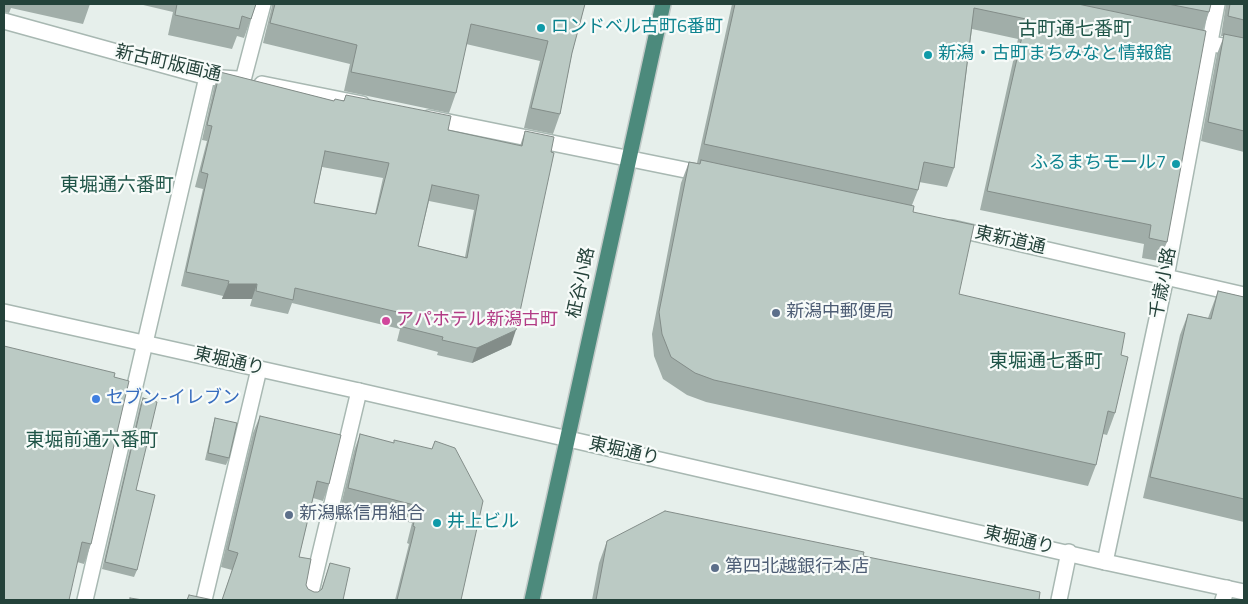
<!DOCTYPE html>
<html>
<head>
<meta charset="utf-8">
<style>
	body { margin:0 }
	#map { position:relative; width:1248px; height:604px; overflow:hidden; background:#e6efeb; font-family:"Titillium Web",sans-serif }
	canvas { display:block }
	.frame { position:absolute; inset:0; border:5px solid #24423a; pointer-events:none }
</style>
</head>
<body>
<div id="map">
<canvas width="1248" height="604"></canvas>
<div class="frame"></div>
</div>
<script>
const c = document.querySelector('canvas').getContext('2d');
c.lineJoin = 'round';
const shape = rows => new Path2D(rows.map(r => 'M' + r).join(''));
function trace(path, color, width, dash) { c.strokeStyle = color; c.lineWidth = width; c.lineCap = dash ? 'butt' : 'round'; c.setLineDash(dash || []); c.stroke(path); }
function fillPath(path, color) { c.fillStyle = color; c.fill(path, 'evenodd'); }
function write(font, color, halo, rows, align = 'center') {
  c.font = font + ' "Titillium Web","Noto Sans JP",sans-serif'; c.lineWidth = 4.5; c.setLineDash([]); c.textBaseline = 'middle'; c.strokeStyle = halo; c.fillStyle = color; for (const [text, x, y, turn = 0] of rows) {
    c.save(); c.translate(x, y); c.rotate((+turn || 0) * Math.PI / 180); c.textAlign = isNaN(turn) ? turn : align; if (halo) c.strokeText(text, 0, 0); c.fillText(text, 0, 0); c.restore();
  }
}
const service = shape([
	[1223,600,1227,588]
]);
const pedestrian = shape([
	[1197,41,1244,50]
]);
const minor = shape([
	[4,21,207,77,237,79],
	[243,80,263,4],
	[262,84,362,104],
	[429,118,705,174],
	[952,228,1244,295],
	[1105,562,1166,277,1217,4],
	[85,600,207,77],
	[204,600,259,369],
	[309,600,359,391],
	[1059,600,1069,552]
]);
const tertiary = shape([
	[4,312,359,391,1105,562,1244,592]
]);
const trunk = shape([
	[532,600,663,4]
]);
const wall = shape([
	[4,4,90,4,83,24,11,8,9,13,4,12],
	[139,4,256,4,244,38,237,36,232,49,168,35,173,12],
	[272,4,585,4,572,53,560,114,553,134,524,128,540,61,466,44,456,93,449,113,344,91,350,64,263,43,272,6],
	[732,4,1211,4,1209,12,1203,30,1167,242,1159,261,1142,258,1144,244,980,210,1018,39,972,29,954,168,947,187,919,182,918,190,912,205,913,212,959,294,1121,355,1115,413,1107,435,1103,434,1096,465,1088,486,706,402,687,395,663,379,654,356,652,334,681,183,689,162,697,163],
	[1226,4,1244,4,1244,152,1201,141,1217,54,1224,36,1221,36],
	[220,72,334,101,344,100,346,95,448,130,520,146,525,131,511,345,472,363,437,355,438,352,397,341,400,329,292,303,288,314,250,306,252,299,222,299,223,296,181,286,203,189,195,187,207,141,202,140,214,87],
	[322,167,383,178,375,214,314,203],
	[429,201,474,210,465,257,418,246],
	[1218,291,1244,297,1244,522,1143,498,1180,335,1188,314,1208,318],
	[114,377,91,544,84,564,77,562],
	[143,398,136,490,137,570,134,577,102,569,140,405],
	[260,416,329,484,323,501,313,498,299,557,306,585,308,589,314,592,318,592,321,590,330,563,343,600,222,600,232,570,221,567,253,433],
	[215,418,229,458,226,465,205,460,213,425],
	[360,434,393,443,432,449,435,441,461,600,395,600,409,544,407,543,412,523,341,505,354,451],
	[607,541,1039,600,592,600,599,563]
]);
const shadedWall = shape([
	[228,284,257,284,252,299,222,299],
	[516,330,511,345,472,363,477,348]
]);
const building = shape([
	[177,4,256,4,251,19,242,16,239,29,175,15,177,4],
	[275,4,585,4,572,53,560,114,531,108,548,41,471,24,456,93,351,72,357,45,270,23,275,4],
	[735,4,1078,4,1206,31,1167,242,1149,238,1151,225,987,191,1026,19,974,8,954,168,924,162,918,190,704,144,735,4],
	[1168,4,1211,4,1209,12,1168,4],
	[1230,4,1244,4,1244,20,1228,16,1230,4],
	[1224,34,1244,38,1244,131,1208,122,1224,34],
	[220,72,334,101,335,99,344,101,346,95,451,116,448,130,522,146,525,131,554,137,551,152,554,153,516,330,477,348,442,340,443,337,403,327,406,314,295,288,293,300,256,291,257,284,228,284,229,281,186,272,208,174,201,172,212,126,207,125,220,72],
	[325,151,389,163,376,214,314,203,325,151],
	[432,185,479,195,467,258,418,246,432,185],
	[701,160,914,206,913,212,974,225,959,294,1125,333,1121,355,1128,357,1115,413,1108,411,1096,465,714,380,695,373,671,357,662,334,659,312,689,162,700,164,701,160],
	[1218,291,1244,297,1244,499,1150,477,1188,314,1211,319,1218,291],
	[4,346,115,373,114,377,129,381,91,544,82,542,69,600,4,600,4,346],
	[143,398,157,402,136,490,155,495,137,570,105,562,143,398],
	[260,416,341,435,329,484,317,481,299,557,311,559,306,585,308,589,314,592,318,592,322,589,330,563,350,568,343,600,222,600,238,553,228,550,260,416],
	[215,418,237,423,229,458,208,453,215,418],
	[360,434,394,443,394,440,432,449,435,441,455,448,483,501,461,600,397,600,415,527,413,526,418,506,348,488,360,434],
	[665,511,864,552,863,556,1040,592,1039,600,596,600,607,541,665,511],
	[189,595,213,600,187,600,189,595],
	[130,598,143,600,130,600,130,598]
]);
const markers = [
	[541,28,5,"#0f9aa8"],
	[928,55,5,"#0f9aa8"],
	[1176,164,5,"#0f9aa8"],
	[776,313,5,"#5c6f8a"],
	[386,321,5,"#d1479c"],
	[96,399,5,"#3f7fe0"],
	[289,515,5,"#5c6f8a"],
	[437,523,5,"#0f9aa8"],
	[715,568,5,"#5c6f8a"]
];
const cultureNames = [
	["ロンドベル古町6番町",551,28],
	["新潟・古町まちみなと情報館",938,55],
	["ふるまちモール7",1166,164,"right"],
	["井上ビル",447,523]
];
const streetNames = [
	["新古町版画通",168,64,13],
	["東新道通",1010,241,13],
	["柾谷小路",582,283,-78],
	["千歳小路",1164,283,-79],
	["東堀通り",229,362,13],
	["東堀通り",624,452,13],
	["東堀通り",1019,541,13]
];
const serviceNames = [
	["新潟中郵便局",786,313],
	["新潟縣信用組合",299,515],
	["第四北越銀行本店",725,568]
];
const hotelNames = [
	["アパホテル新潟古町",396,321]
];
const shopNames = [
	["セブン-イレブン",106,399]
];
const neighbourhoodNames = [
	["古町通七番町",1075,30],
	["東堀通六番町",117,186],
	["東堀通七番町",1046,362],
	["東堀前通六番町",92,441]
];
trace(service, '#a8b8b2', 18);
trace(pedestrian, '#a8b8b2', 18);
trace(minor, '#a8b8b2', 18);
trace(tertiary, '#a8b8b2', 18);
trace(trunk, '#c2cac8', 18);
trace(service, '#fff', 15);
trace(pedestrian, '#fff', 15);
trace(minor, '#fff', 15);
trace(tertiary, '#fff', 15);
trace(trunk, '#4c8a7c', 15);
fillPath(wall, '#a1aea9');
fillPath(shadedWall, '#838d89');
fillPath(building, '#bbcac4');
trace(building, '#838d89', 1);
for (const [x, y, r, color] of markers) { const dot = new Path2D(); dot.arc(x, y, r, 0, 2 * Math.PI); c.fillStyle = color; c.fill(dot); trace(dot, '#f7fbf9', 2); }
write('18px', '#0d838f', '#f7fbf9', cultureNames, 'left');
write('18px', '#24423a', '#f7fbf9', streetNames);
write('18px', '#4e5e75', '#f7fbf9', serviceNames, 'left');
write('18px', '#b23c85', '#f7fbf9', hotelNames, 'left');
write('18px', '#366cbe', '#f7fbf9', shopNames, 'left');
write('19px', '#1f5548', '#f7fbf9', neighbourhoodNames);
</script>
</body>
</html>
